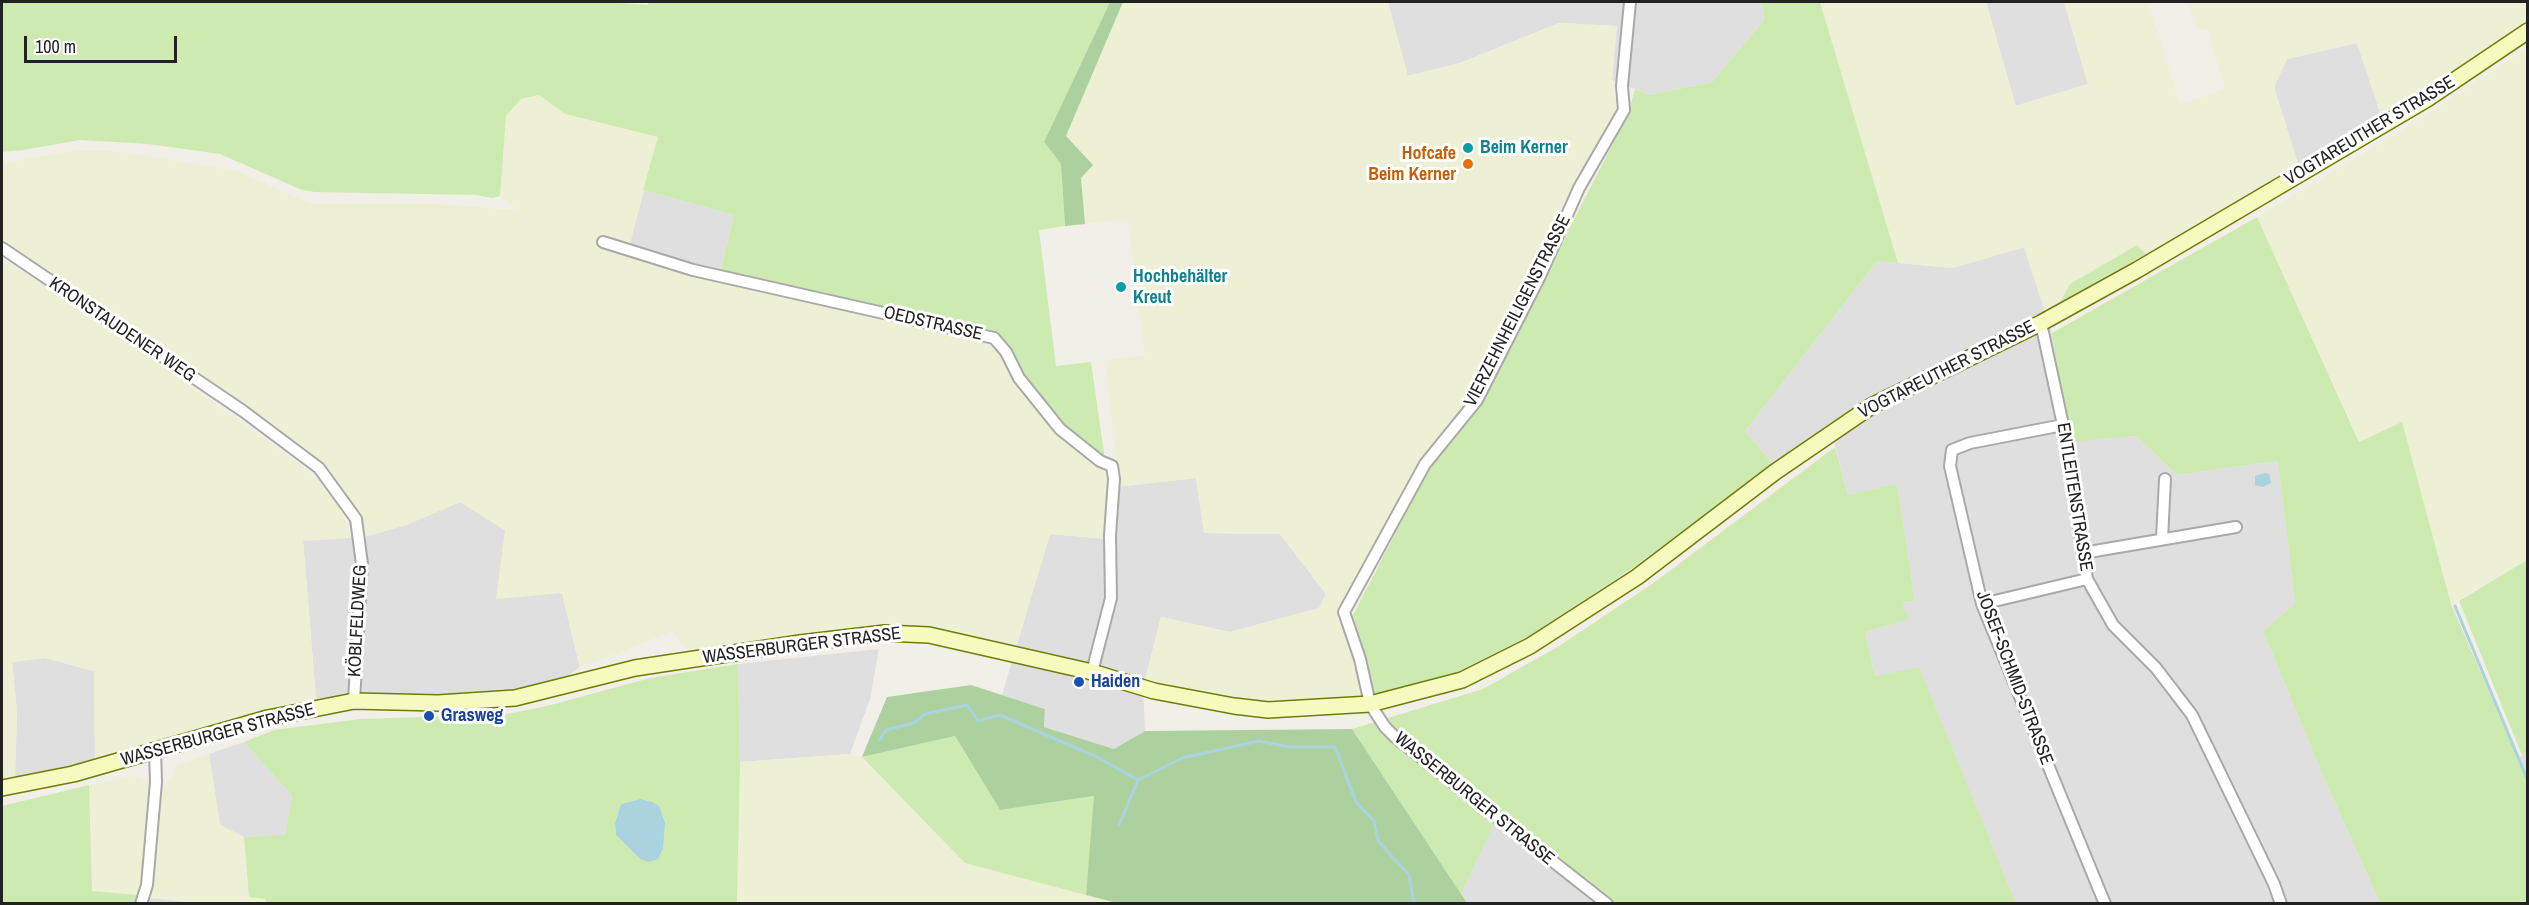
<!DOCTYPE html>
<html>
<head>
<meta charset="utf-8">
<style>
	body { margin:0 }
	#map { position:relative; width:2529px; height:905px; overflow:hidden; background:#f2efe9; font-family:"Archivo Narrow",sans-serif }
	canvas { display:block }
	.frame { position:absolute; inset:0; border:3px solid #222; pointer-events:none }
	.scale { position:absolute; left:24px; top:36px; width:153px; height:27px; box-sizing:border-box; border:3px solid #222; border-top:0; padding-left:8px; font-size:18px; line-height:21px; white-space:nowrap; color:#222; -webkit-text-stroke:4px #fff; paint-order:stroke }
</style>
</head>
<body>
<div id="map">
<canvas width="2529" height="905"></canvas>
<div class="frame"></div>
<div class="scale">100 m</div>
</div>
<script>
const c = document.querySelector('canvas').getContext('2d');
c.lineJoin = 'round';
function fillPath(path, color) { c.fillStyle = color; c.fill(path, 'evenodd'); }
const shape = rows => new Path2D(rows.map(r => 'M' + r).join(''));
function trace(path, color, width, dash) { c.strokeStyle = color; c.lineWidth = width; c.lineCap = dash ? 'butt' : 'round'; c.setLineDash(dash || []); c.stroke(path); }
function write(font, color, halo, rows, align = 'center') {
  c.font = font + ' "Archivo Narrow",sans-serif'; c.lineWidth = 6; c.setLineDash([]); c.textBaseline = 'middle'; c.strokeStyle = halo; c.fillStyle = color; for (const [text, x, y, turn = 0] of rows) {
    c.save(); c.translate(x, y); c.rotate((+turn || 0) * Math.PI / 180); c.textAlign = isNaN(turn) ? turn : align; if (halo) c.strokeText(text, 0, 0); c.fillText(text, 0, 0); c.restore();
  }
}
const residential = shape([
	[1388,2,1762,2,1764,20,1712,82,1650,95,1612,80,1616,26,1559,23,1460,63,1407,76],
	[1986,2,2064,2,2088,84,2015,106],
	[2357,43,2382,118,2312,160,2298,164,2274,87,2287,59],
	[643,190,734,215,718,279,628,250],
	[2024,247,2052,333,2069,441,2136,436,2177,475,2278,461,2295,603,2263,631,2323,776,2380,903,2016,903,1919,668,1875,676,1865,632,1908,619,1901,602,1915,601,1897,485,1848,495,1830,426,1773,464,1745,431,1877,261,1953,268],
	[1196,478,1204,533,1280,534,1326,594,1319,608,1230,632,1161,617,1143,687,1145,731,1114,749,1044,727,1045,709,1002,695,1050,534,1108,539,1116,487],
	[460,502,505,530,562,593,580,668,555,683,462,698,316,698,303,540,364,537,406,525],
	[879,649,870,699,850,754,740,762,738,664],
	[45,658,94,671,95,762,15,777,17,712,12,662],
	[244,742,292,796,285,836,244,837,220,825,209,754],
	[2527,752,2527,779,2517,759],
	[1494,823,1594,903,1467,903,1461,894],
	[150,898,200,903,148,904]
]);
const farmland = shape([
	[1123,2,1388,2,1408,76,1460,63,1559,23,1617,26,1612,80,1618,107,1531,279,1477,395,1422,458,1344,605,1339,619,1354,663,1361,698,1261,701,1145,680,1161,617,1230,632,1319,608,1326,594,1280,534,1204,533,1196,478,1116,487,1116,454,1105,360,1145,355,1128,219,1085,224,1081,178,1066,136],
	[1820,2,1986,2,2016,106,2088,84,2064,2,2148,2,2180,104,2225,89,2208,29,2197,30,2188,2,2527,2,2528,21,2382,118,2357,43,2287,59,2274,87,2298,164,2146,254,2137,245,2070,284,2060,302,2045,311,2024,247,1953,268,1898,263],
	[2527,48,2527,560,2451,604,2402,422,2360,442,2257,217,2416,122],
	[539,95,565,114,658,137,629,248,718,279,985,342,1000,353,1014,380,1058,431,1102,469,1110,485,1108,539,1050,534,1016,645,923,627,879,626,687,651,673,631,580,668,562,593,496,599,505,530,460,502,406,525,364,537,331,474,129,327,2,242,2,164,75,150,115,151,237,171,311,204,433,204,517,210,500,196,506,116,521,99],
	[2,258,131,344,305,468,338,501,351,538,303,541,316,698,95,762,94,671,45,658,12,662,17,712,15,777,2,780],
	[209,754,220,825,244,837,249,897,267,899,266,903,200,903,150,898,139,895,92,891,89,785,134,776,162,787,171,780,176,766],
	[850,754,862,757,965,863,1121,903,737,904,740,762]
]);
const grass = shape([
	[2,2,609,2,648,5,648,2,1110,2,1044,142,1061,164,1065,226,1039,230,1056,366,1091,362,1105,460,1063,425,1019,373,1008,348,991,330,720,272,734,215,643,190,658,137,565,114,539,95,521,99,506,116,500,196,492,198,476,195,315,192,302,190,220,154,148,144,80,140,23,150,2,152],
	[1762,2,1820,2,1898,263,1877,261,1745,431,1773,464,1631,569,1529,636,1457,672,1375,695,1353,615,1429,468,1481,401,1628,114,1635,89,1650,95,1712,82,1764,20],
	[2257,217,2359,442,2402,422,2451,604,2527,779,2527,903,2380,903,2323,776,2263,631,2295,603,2278,461,2177,475,2136,436,2069,442,2052,333],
	[2137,245,2146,254,2060,302,2070,284],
	[1835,447,1848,495,1897,484,1915,601,1902,602,1909,619,1865,632,1875,676,1919,667,2016,903,1594,903,1494,824,1461,894,1352,729,1483,689,1559,646,1652,584],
	[2527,560,2528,752,2522,755,2459,601],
	[738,664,740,762,737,903,266,903,266,899,249,897,244,837,285,835,292,796,244,742,274,730,361,719,451,716,472,721,547,706,650,678],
	[640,799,640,859,616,835,615,823,621,804],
	[955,736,1000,810,1095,796,1086,895,965,863,862,757],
	[89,785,92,891,139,895,136,903,2,903,2,806]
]);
const forest = shape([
	[1110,2,1123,2,1066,136,1093,165,1081,178,1085,224,1065,226,1061,164,1044,142],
	[971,685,1045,709,1044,727,1114,749,1145,731,1352,729,1467,903,1121,904,1086,895,1094,796,1000,810,955,736,862,757,887,697]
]);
const water = shape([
	[2265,473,2269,474,2271,483,2263,487,2255,485,2255,476],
	[640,799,652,802,659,806,665,823,663,848,658,859,649,862,640,859,616,835,615,823,621,804]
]);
const stream = shape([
	[2455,606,2528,781],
	[879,740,886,730,914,723,925,714,967,705,978,721,1000,715,1097,757,1138,780,1182,758,1259,741,1289,747,1335,747,1356,802,1374,821,1378,841,1409,875,1414,904],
	[1119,825,1138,780]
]);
const minor = shape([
	[603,242,693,270,994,338,1006,352,1019,378,1060,429,1100,461,1112,466,1114,479,1110,535,1111,598,1092,672],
	[2,248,243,411,319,468,356,519,362,564,354,701],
	[2041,323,2063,425,2087,579,2113,625,2156,668,2192,715,2274,884,2281,904],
	[2063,425,1970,443,1952,450,1950,466,1982,604,2105,904],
	[2162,539,2165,479],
	[2083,553,2236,527],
	[1982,604,2087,579],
	[141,904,147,885,156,782,155,751],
	[1607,904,1395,737,1385,727,1370,704,1360,659,1344,612,1425,464,1477,400,1540,276,1579,188,1624,110,1622,86,1630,2]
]);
const secondary = shape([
	[2,788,73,774,268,718,354,701,438,703,515,698,635,668,800,643,885,633,929,635,1092,672,1154,691,1234,706,1268,710,1370,704,1462,680,1530,646,1637,577,1775,472,1873,405,2041,323,2137,270,2427,99,2528,31]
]);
const markers = [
	[1468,148,6,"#0f9aa8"],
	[1468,164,6,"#e8710a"],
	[1121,287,6,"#0f9aa8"],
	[1079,682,6,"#1a4fb4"],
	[429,716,6,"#1a4fb4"]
];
const streetNames = [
	["VOGTAREUTHER STRASSE",2370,131,-31],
	["VIERZEHNHEILIGENSTRASSE",1518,311,-63],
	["OEDSTRASSE",933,324,13],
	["KRONSTAUDENER WEG",122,330,34],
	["VOGTAREUTHER STRASSE",1947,370,-27],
	["ENTLEITENSTRASSE",2074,497,81],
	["KÖBLFELDWEG",358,621,-87],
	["WASSERBURGER STRASSE",802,646,-7],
	["JOSEF-SCHMID-STRASSE",2014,678,69],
	["WASSERBURGER STRASSE",218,735,-15],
	["WASSERBURGER STRASSE",1474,799,39]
];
const cultureNames = [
	["Beim Kerner",1480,148],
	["Hochbehälter",1133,277],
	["Kreut",1133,298]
];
const foodNames = [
	["Hofcafe",1456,154],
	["Beim Kerner",1456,175]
];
const transitNames = [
	["Haiden",1091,682],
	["Grasweg",441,716]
];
fillPath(residential, '#e0dfdf');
fillPath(farmland, '#eef0d5');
fillPath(grass, '#cdebb0');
fillPath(forest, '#add19e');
fillPath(water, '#aad3df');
trace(stream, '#aad3df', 3);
trace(minor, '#a9a9a9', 14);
trace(secondary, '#707d05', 18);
trace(minor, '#fff', 10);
trace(secondary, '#f7fabf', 15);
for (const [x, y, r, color] of markers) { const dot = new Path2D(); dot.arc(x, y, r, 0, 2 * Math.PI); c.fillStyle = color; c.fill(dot); trace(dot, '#fff', 2); }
write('18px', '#222', '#fff', streetNames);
write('bold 18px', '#0d838f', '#fff', cultureNames, 'left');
write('bold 18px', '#c56008', '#fff', foodNames, 'right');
write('bold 18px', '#164399', '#fff', transitNames, 'left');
</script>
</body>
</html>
